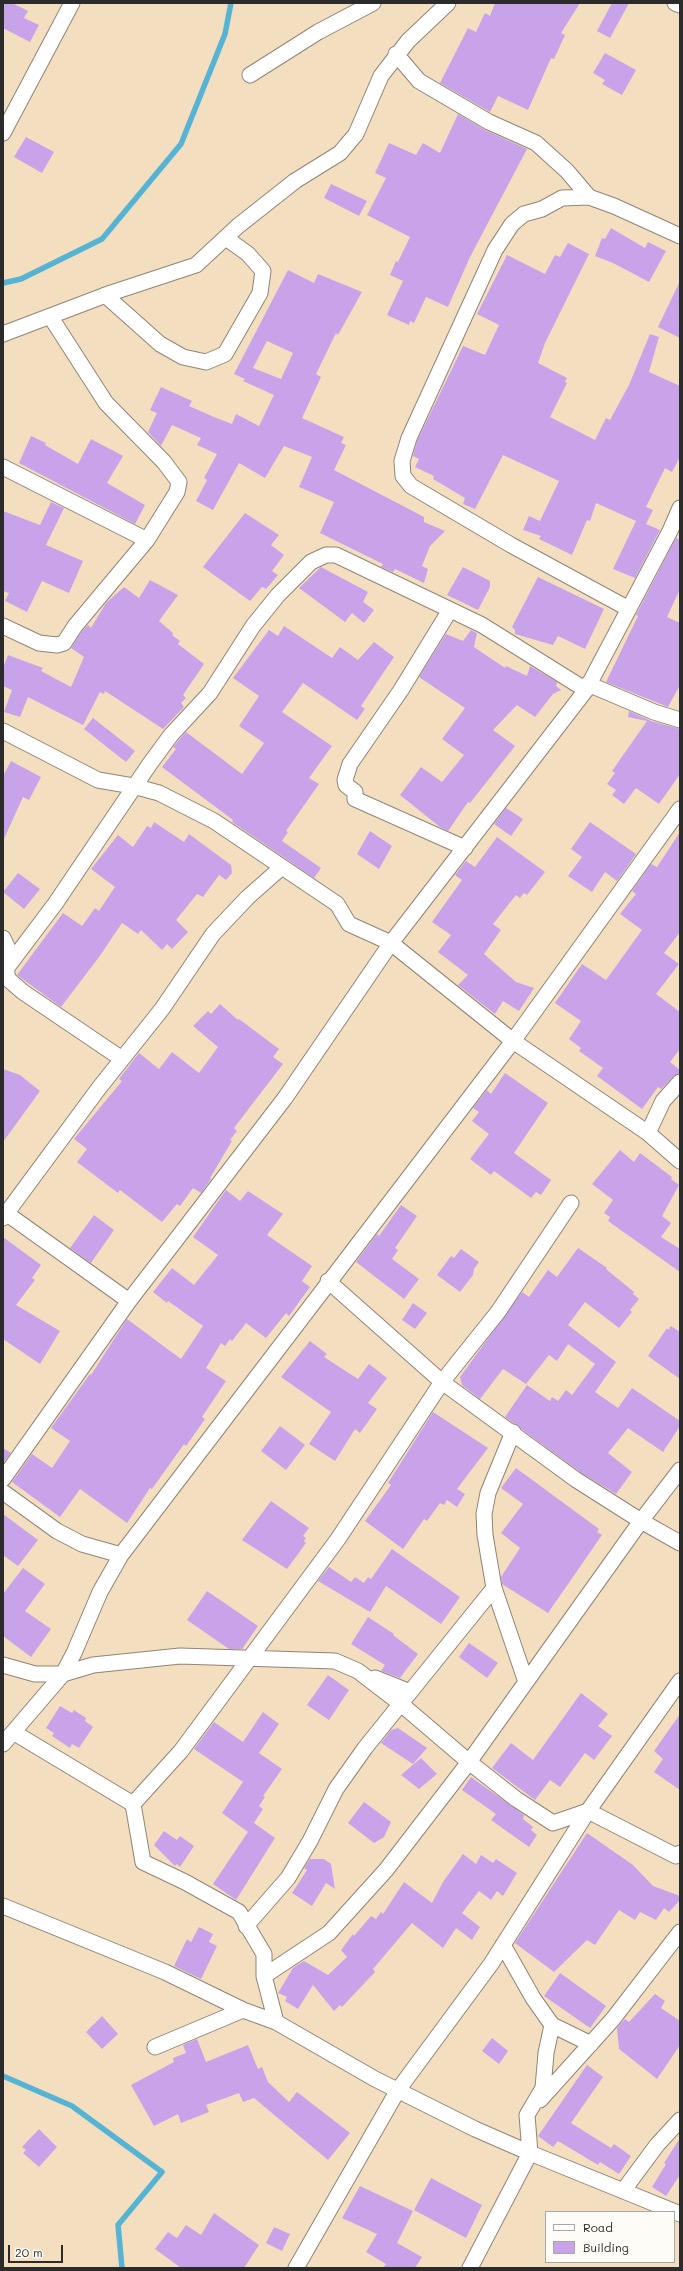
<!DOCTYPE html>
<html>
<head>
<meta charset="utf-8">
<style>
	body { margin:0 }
	#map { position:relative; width:683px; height:2271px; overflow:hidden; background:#f4dec0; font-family:Mali,sans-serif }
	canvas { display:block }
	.frame { position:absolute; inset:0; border:4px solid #2b2b2b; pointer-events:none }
	.legend { position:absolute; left:545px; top:2211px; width:130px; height:52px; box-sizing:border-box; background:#fdfcf7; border:1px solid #a9a8a5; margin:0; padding:5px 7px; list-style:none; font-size:12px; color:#2b2b2b }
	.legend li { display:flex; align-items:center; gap:8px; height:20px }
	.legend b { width:20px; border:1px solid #a9a8a5 }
	.scale { position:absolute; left:8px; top:2245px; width:55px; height:18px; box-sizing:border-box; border:2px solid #2b2b2b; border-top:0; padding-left:5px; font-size:12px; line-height:14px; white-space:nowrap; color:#2b2b2b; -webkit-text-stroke:3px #fdfcf7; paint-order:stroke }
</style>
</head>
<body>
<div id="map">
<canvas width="683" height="2271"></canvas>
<div class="frame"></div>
<ul class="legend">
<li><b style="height:5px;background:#fff"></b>Road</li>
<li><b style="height:11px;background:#c9a3e9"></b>Building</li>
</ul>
<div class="scale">20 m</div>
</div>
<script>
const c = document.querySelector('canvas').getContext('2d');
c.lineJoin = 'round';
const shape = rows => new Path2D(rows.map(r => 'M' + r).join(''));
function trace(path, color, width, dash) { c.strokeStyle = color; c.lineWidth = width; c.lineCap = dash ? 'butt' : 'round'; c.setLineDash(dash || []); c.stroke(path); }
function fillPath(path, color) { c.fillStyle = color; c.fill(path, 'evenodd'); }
const stream = shape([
	[3,283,21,279,102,239,181,144,225,34,231,3],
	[3,2076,72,2106,162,2172,118,2225,122,2268]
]);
const building = shape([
	[3,3,12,3,28,11,24,18,39,25,30,42,3,28],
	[495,3,580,3,561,33,565,35,554,59,551,58,528,110,498,96,490,112,440,83,468,28,476,32,485,13,490,16],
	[612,3,629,3,610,38,597,31],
	[605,53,636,70,622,95,602,84,605,80,593,73],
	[458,114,485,130,527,149,470,257,448,307,426,297,414,323,410,321,409,325,387,315,403,281,390,275,396,261,398,262,410,237,367,215,386,178,375,173,389,143,416,155,423,143,440,153],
	[26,137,54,152,42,173,14,157],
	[331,184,367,201,359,216,324,198],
	[611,228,645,248,648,242,666,251,649,282,613,263,595,256,602,238,605,239],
	[568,243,589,254,545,343,538,363,567,378,565,382,567,383,550,417,595,440,606,418,610,420,629,385,650,334,659,337,649,372,680,386,680,457,672,472,665,468,646,507,653,510,646,524,660,530,635,578,613,569,636,521,596,503,590,521,587,520,572,555,539,539,541,536,523,530,529,516,540,521,559,481,503,455,475,509,463,504,465,498,433,479,434,476,415,467,419,459,413,456,417,441,463,346,485,355,499,325,477,314,507,255,545,274,555,255,560,257],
	[288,270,314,283,318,274,362,292,338,335,336,333,316,374,321,377,302,418,344,437,341,443,346,445,334,470,424,517,424,522,445,531,430,546,422,566,428,569,424,583,395,569,393,572,381,567,383,564,320,533,334,502,299,487,312,457,284,446,265,478,239,463,213,510,196,501,207,480,204,478,217,454,197,445,201,438,172,425,161,446,148,432,157,413,150,410,161,387,192,401,189,406,214,417,232,424,236,414,259,426,274,395,243,381,245,379,234,374],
	[267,341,293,353,281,379,253,368],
	[680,281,680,338,658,327],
	[31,436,46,443,45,445,78,464,91,439,123,456,107,483,145,505,135,524,19,463],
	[51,502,64,508,46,545,83,561,69,593,42,581,27,612,5,601,9,593,3,591,3,511,40,525],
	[245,513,279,535,271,545,284,555,272,571,278,575,266,589,262,587,250,601,203,567],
	[676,538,680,540,680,589,667,617,680,623,680,685,668,707,606,682,638,616,636,615],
	[321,567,368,592,363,602,374,610,364,623,352,613,345,622,299,588],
	[463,567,490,581,490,587,478,610,447,595],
	[538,577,604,609,585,649,558,636,553,645,515,634,515,630,512,627],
	[150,580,178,595,159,621,173,633,172,635,180,641,178,644,204,664,183,695,186,698,181,703,184,707,163,729,105,691,104,694,100,692,83,725,28,697,20,717,4,712,12,690,3,686,3,668,8,655,43,668,41,671,71,687,84,657,71,648,82,631,88,625,91,628,106,603,124,587,139,598],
	[284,626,332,658,340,647,358,660,374,642,394,657,361,706,365,709,357,720,303,683,282,712,332,746,309,778,319,784,286,831,288,832,282,841,321,868,314,878,232,822,233,820,162,767,176,749,173,747,186,732,242,774,264,743,239,726,259,696,233,678,269,630,278,636],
	[471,630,477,633,474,647,505,668,506,666,527,676,530,666,557,682,556,686,561,690,553,694,535,717,517,705,493,730,515,746,470,803,468,802,448,831,440,827,400,795,421,767,442,782,464,755,442,739,465,708,419,677,446,634,463,641],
	[629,711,651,721,680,729,680,774,659,804,636,788,624,804,612,795,616,790,607,784,615,773,612,771,647,721,628,717],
	[93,718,135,751,126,762,84,729],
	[11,761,41,777,29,800,23,797,3,841,3,776],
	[506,808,523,819,511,836,494,824],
	[154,822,184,842,189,834,231,865,232,873,226,880,219,875,203,897,197,894,176,920,188,932,172,949,167,944,162,950,141,930,138,934,122,923,99,957,61,1007,17,975,63,913,82,926,95,908,99,911,115,887,91,869,118,835,133,847,147,826,151,828],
	[590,822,636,854,617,881,605,872,592,892,568,876,582,857,571,849],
	[370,831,392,846,379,869,357,854],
	[680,832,680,932,664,953,679,964,656,994,680,1012,680,1049,670,1062,680,1070,680,1073,674,1076,661,1089,658,1087,642,1109,597,1076,603,1068,579,1051,581,1048,569,1039,581,1021,555,1003,582,964,606,980,642,930,620,914,636,894,632,891,651,864,657,867],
	[497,837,545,872,527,895,524,893,520,898,516,895,493,924,501,930,484,954,516,982,534,988,519,1011,503,1001,495,1014,458,985,468,975,438,952,451,935,432,922,462,880,455,875,466,861,475,867],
	[18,873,40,889,24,909,3,892],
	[220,1004,238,1020,239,1019,279,1049,273,1057,283,1064,234,1128,237,1131,230,1140,232,1141,210,1178,211,1179,201,1193,193,1188,180,1206,177,1204,162,1222,120,1190,118,1193,77,1162,87,1149,74,1139,122,1081,119,1079,139,1053,159,1069,172,1052,199,1073,218,1047,193,1026,208,1011,211,1014],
	[3,1069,20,1075,40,1091,3,1142],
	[505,1073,548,1103,514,1153,551,1180,541,1195,536,1192,531,1198,494,1171,491,1175,470,1159,489,1134,472,1121,479,1112,473,1108,487,1090,491,1094],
	[620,1150,634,1162,640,1153,672,1177,671,1179,679,1185,662,1216,671,1223,661,1237,680,1249,680,1272,608,1221,610,1217,604,1213,613,1200,592,1184],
	[226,1190,240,1201,248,1191,283,1214,267,1235,312,1266,302,1281,310,1287,289,1316,286,1313,266,1338,246,1323,232,1341,230,1339,225,1346,221,1343,206,1368,226,1381,202,1417,205,1419,186,1446,184,1444,152,1489,150,1488,127,1523,80,1489,60,1517,12,1482,32,1454,52,1468,70,1441,51,1428,90,1374,91,1375,127,1319,181,1359,203,1326,168,1301,167,1303,153,1292,172,1268,194,1285,218,1255,193,1237],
	[401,1205,417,1216,395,1248,398,1250,392,1259,419,1279,404,1299,356,1262,377,1234,379,1236],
	[94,1215,114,1230,91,1263,70,1248],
	[3,1237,41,1265,32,1278,35,1280,16,1305,60,1331,40,1364,3,1339],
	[578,1248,607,1268,606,1269,634,1292,633,1294,639,1299,630,1310,632,1312,619,1328,585,1302,568,1325,616,1362,595,1392,618,1408,632,1388,680,1421,680,1426,663,1452,628,1428,608,1453,632,1472,616,1494,580,1472,505,1417,527,1385,550,1401,552,1397,558,1401,566,1390,572,1395,595,1364,568,1344,557,1361,549,1355,526,1384,503,1369,480,1399,462,1385,460,1377,522,1292,529,1297,548,1270,557,1277],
	[461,1249,479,1262,474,1269,473,1275,460,1292,437,1275,451,1256,454,1258],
	[413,1303,427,1313,415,1329,402,1320],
	[671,1326,680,1332,680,1379,648,1356,667,1328,668,1330],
	[310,1341,327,1354,324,1357,358,1379,369,1364,387,1378,368,1403,377,1409,360,1433,355,1429,335,1461,309,1444,331,1412,281,1377],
	[433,1412,488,1448,457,1489,465,1494,457,1507,447,1500,444,1505,440,1503,427,1521,424,1519,403,1549,365,1521,391,1485,388,1483],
	[280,1426,305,1445,286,1470,261,1451],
	[3,1448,11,1453,3,1463],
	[516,1468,599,1529,597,1532,602,1535,548,1613,502,1584,501,1577,520,1548,501,1533,523,1504,501,1488],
	[271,1501,309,1528,303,1536,306,1538,304,1541,306,1543,287,1569,242,1540],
	[3,1514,38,1540,18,1566,3,1555],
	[392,1549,460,1597,441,1624,386,1586,370,1612,318,1581,329,1567,351,1582,355,1577,364,1583,368,1577,371,1579],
	[23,1568,45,1584,25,1611,51,1629,31,1657,3,1636,3,1594],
	[207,1591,258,1626,242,1649,229,1649,187,1620],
	[368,1617,394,1634,393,1635,418,1654,400,1678,381,1671,385,1665,351,1644],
	[469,1643,498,1663,487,1678,459,1657],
	[328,1675,349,1690,329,1720,307,1705],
	[581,1693,608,1714,598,1726,612,1736,594,1760,585,1753,560,1787,550,1780,535,1800,492,1768,511,1743,533,1760],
	[60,1706,72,1713,74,1710,86,1718,85,1721,93,1727,79,1748,72,1744,70,1748,52,1736,54,1733,46,1728],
	[263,1712,279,1724,259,1753,282,1769,263,1796,265,1797,259,1806,263,1809,248,1832,222,1813,243,1782,194,1749,214,1722,243,1742],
	[680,1714,680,1790,654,1772,663,1759,654,1751],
	[398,1728,427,1748,413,1764,381,1743,391,1730],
	[421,1758,437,1774,419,1789,401,1775],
	[471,1777,524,1815,523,1819,533,1827,531,1830,537,1835,529,1847,491,1820,496,1814,462,1790],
	[364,1802,391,1822,384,1837,374,1843,348,1823],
	[254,1823,275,1838,236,1900,213,1884],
	[164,1831,177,1840,180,1836,194,1846,180,1867,177,1864,175,1866,154,1845],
	[587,1833,633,1865,653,1886,680,1896,680,1900,669,1912,664,1908,656,1920,640,1912,635,1920,619,1910,595,1945,587,1940,554,1972,515,1943],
	[463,1854,476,1864,481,1855,493,1863,496,1859,517,1873,503,1896,497,1891,491,1900,479,1891,462,1913,480,1927,472,1940,456,1928,443,1948,412,1923,373,1969,375,1972,342,2007,340,2005,334,2011,313,1985,298,2009,285,2001,287,1997,278,1993,293,1968,304,1961,328,1975,347,1957,341,1950,353,1934,354,1936,371,1916,376,1919,381,1912,383,1914,404,1882,432,1903,443,1882],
	[310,1859,324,1859,331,1864,335,1889,326,1883,312,1906,292,1893,307,1870,304,1868],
	[199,1927,213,1934,209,1942,217,1946,201,1979,174,1966,187,1939,191,1942],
	[560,1973,606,2006,590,2028,544,1996],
	[655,1994,665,2001,661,2008,680,2021,680,2045,657,2079,619,2049,617,2028,625,2019,629,2022],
	[102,2016,118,2034,102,2049,86,2032],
	[492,2038,508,2051,499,2064,482,2051],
	[197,2039,206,2062,248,2045,258,2069,262,2067,268,2082,289,2102,297,2092,350,2133,328,2160,254,2098,243,2102,239,2093,206,2105,209,2112,181,2123,178,2114,154,2126,131,2085,174,2062,173,2058,186,2053,183,2045],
	[587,2065,603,2077,571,2123,611,2148,614,2144,631,2156,619,2174,600,2162,598,2165,558,2141,553,2147,538,2136],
	[39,2129,57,2147,39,2167,23,2153,26,2150,22,2147],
	[680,2138,680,2175,666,2196,652,2187,666,2164,664,2163],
	[431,2178,482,2205,466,2238,414,2210],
	[360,2186,413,2211,397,2243,422,2257,415,2268,383,2268,386,2264,366,2252,377,2234,342,2218],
	[214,2213,259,2245,244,2268,181,2268,155,2249,168,2232,177,2238,186,2225,201,2235],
	[274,2227,290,2234,282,2251,266,2243]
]);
const minor = shape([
	[675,3,680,5],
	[396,54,419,81,489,122,536,143,567,171,589,197],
	[250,75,318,32,373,3],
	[3,133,72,3],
	[105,295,160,344,183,357,206,362,225,354,260,293,263,271,248,254,226,238],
	[3,334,111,293,196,265,238,226,295,181,340,153,356,134,381,76,408,41,448,3],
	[3,467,147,540],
	[629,609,511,545,411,486,403,476,402,461,409,438,495,250,512,224,524,214,542,209,562,198,589,197,614,206,680,236],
	[450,610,401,690,350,764,345,780,346,785,355,792,355,799,465,848],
	[3,626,39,643,57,645,64,643,75,626,147,540,177,492,179,482,164,462,106,403,50,316],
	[588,684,654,712,680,720],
	[3,731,98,780,133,786,159,793,214,821,337,904,349,924,391,943,513,1041,648,1133,680,1161],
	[3,938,9,951,6,968,8,979,23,992,122,1059],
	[3,973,55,904,149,765,171,735,210,693,253,626,278,595,311,562,326,555,336,555,482,625,586,690],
	[648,1133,663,1101,680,1082],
	[3,1211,129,1301],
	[3,1218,99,1088,162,1009,213,934,248,897,282,867],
	[328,1281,442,1382,575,1479,641,1521,680,1543],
	[513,1432,488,1493,484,1514,485,1535,494,1588,526,1682],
	[3,1479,129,1301,285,1098,391,943,586,690,670,531,680,508],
	[3,1492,57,1531,82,1544,121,1555,513,1041,680,809],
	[3,1665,35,1674,63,1674,74,1653,100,1592,121,1555],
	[375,1678,410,1692],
	[13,1732,133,1804,143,1862,185,1882,239,1912,264,1954,264,1976],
	[3,1744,63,1674,93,1665,180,1656,335,1661,358,1671,401,1704,469,1762,516,1799,553,1823,588,1811,676,1856,680,1853],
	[133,1804,181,1751,338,1539,442,1382,498,1312,571,1203],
	[3,1906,165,1972,243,2010,276,2022,375,2079,475,2129,530,2153,527,2115,543,2088,546,2053,552,2025,533,1998,503,1945],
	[246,1926,288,1878,310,1841,336,1789,365,1748,494,1588],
	[276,2022,264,1976,329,1933,386,1870,469,1762,641,1521,680,1470],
	[552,2025,591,2044],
	[155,2047,243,2010],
	[540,2100,613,2019,680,1932],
	[623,2191,657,2145,680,2120],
	[296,2268,398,2090,491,1964,588,1811,680,1681],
	[470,2268,530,2153,680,2214]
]);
trace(stream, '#55b3d3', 5.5);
fillPath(building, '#c9a3e9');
trace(minor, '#908476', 17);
trace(minor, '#fff', 15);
</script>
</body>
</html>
